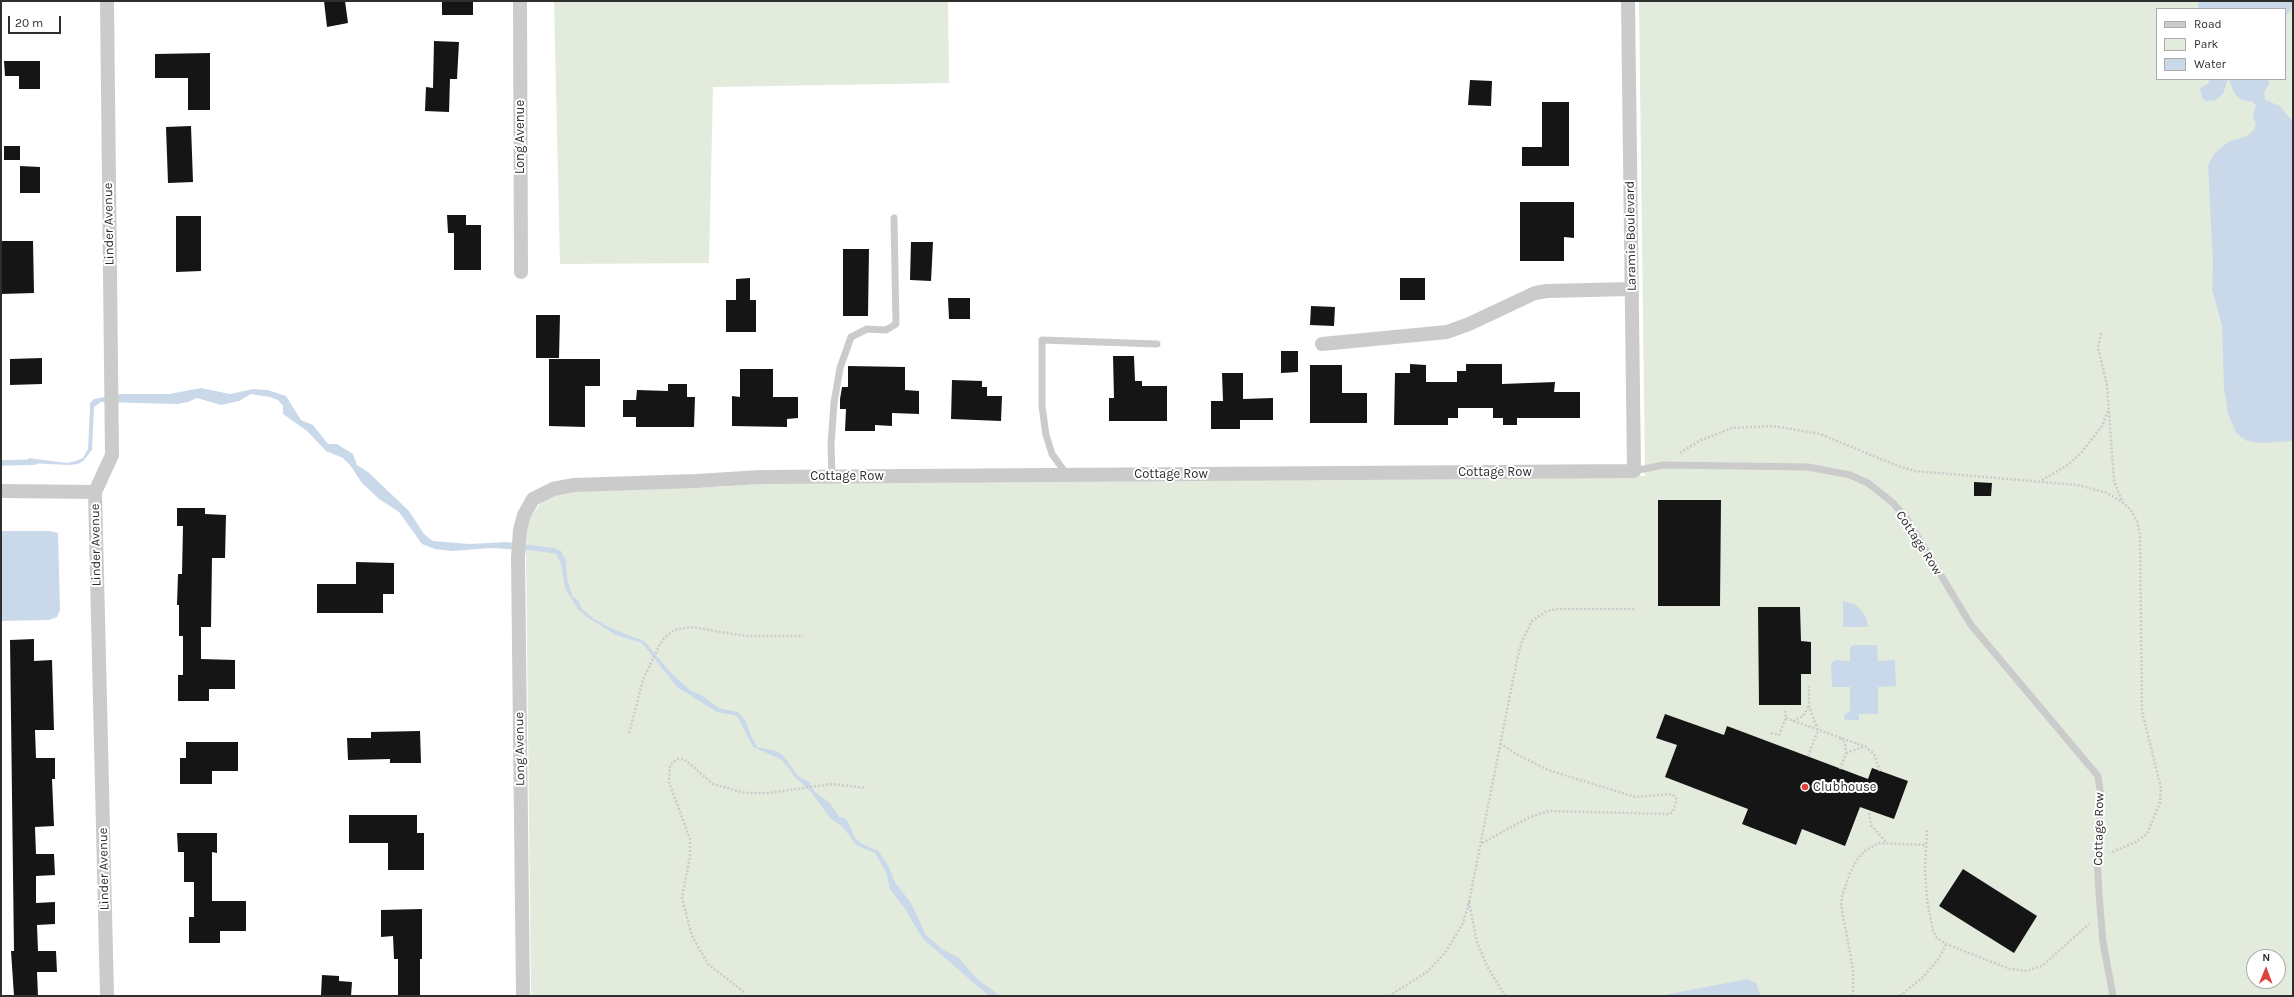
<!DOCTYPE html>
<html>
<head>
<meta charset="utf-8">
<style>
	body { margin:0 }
	#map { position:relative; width:2294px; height:997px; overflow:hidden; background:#fff; font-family:Karla,sans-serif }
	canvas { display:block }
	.frame { position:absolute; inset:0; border:2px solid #2e2e2e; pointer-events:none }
	.legend { position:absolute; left:2156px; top:8px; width:130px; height:72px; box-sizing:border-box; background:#fff; border:1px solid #ababab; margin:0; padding:5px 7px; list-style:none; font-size:12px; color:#2e2e2e }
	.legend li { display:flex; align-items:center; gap:8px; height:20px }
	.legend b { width:20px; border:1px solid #ababab }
	.north { position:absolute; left:2246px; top:949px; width:40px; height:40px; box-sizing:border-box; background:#fff; border:1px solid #ababab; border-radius:50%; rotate:1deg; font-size:11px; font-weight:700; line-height:16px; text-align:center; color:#2e2e2e }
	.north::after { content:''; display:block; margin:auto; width:14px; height:18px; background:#dc433a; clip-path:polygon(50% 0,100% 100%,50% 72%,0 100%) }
	.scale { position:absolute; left:8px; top:16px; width:53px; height:18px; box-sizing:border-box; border:2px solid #2e2e2e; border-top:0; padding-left:5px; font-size:12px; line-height:14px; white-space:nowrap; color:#2e2e2e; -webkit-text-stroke:3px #fff; paint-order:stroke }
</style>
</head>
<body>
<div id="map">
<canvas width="2294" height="997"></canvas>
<div class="frame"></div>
<ul class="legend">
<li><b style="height:5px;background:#cbcbcb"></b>Road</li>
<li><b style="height:11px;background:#e3ebdd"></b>Park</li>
<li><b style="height:11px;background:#cad9ea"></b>Water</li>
</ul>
<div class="north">N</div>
<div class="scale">20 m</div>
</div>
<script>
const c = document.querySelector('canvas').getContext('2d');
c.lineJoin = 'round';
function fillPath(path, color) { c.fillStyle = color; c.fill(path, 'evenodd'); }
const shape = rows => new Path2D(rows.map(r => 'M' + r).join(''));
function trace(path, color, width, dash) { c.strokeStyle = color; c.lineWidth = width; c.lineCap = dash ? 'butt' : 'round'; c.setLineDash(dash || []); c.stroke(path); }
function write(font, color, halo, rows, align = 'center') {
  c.font = font + ' Karla,sans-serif'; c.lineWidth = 4; c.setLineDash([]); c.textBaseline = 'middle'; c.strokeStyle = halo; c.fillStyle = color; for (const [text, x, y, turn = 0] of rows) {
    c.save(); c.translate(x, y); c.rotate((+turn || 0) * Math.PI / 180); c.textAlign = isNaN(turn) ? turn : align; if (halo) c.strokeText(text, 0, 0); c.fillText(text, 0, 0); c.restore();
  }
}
const green = shape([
	[554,1,948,1,949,83,713,87,709,263,560,264],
	[1639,1,2293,1,2293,996,531,996,526,554,527,529,531,517,542,501,551,496,582,491,718,487,773,483,1645,476],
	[2157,9,2285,9,2285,79,2157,79],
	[2254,957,2278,957,2278,981,2254,981]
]);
const water = shape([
	[2198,1,2293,1,2293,7,2285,17,2285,9,2198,9],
	[2210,79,2228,79,2223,94,2216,100,2206,101,2202,98,2200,88,2208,84],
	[2229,79,2268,79,2269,84,2264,93,2265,100,2280,106,2293,122,2293,441,2262,443,2247,441,2236,433,2228,414,2224,388,2222,326,2212,289,2213,266,2208,165,2215,153,2228,142,2247,136,2254,130,2256,125,2253,115,2256,105,2253,102,2242,100,2234,93],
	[201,388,230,394,253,389,268,390,286,396,301,420,313,425,328,444,337,444,353,454,357,465,368,472,409,511,424,534,433,541,469,544,507,542,554,548,561,551,566,561,567,579,573,597,579,601,581,608,594,619,615,630,644,641,671,673,690,690,703,696,719,708,738,712,746,721,751,736,757,747,776,751,783,755,798,776,809,782,815,792,830,803,840,818,843,817,847,820,855,838,862,844,878,851,887,863,895,882,911,903,926,935,942,949,959,958,976,978,1000,996,989,996,923,939,905,909,890,889,886,872,875,853,856,845,843,827,831,819,811,792,795,777,782,760,753,747,737,716,717,712,677,687,642,643,616,635,587,617,578,609,565,588,561,564,556,554,539,551,492,548,452,551,435,549,422,544,399,512,379,499,362,483,350,465,343,458,326,451,307,431,283,414,283,406,278,400,270,397,251,394,239,401,221,405,197,398,188,402,177,404,101,402,94,407,92,450,83,461,78,464,69,465,29,463,28,458,67,463,76,461,83,458,88,449,90,409,90,403,94,399,120,394,169,394],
	[1,531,50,531,58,533,60,610,57,617,49,620,1,621],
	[1843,601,1854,604,1861,610,1866,617,1868,627,1843,627],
	[1854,645,1877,645,1878,661,1895,660,1896,686,1878,687,1878,714,1859,714,1859,720,1844,720,1845,714,1850,711,1850,687,1832,687,1831,663,1836,660,1850,661,1850,647],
	[1747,979,1756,983,1761,996,1659,996]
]);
const stream = shape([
	[1,463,35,462]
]);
const building = shape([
	[324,1,345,1,348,23,327,27],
	[442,1,473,1,473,15,442,15],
	[434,41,459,42,457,79,450,79,449,112,425,111,426,87,433,88],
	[210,53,210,110,188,110,188,78,155,78,155,54],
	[4,61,40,61,40,89,19,89,19,76,5,76],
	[1470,80,1492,81,1491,106,1468,105],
	[1542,102,1569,102,1569,166,1522,166,1522,147,1542,147],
	[191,126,193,182,168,183,166,127],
	[4,146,20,146,20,160,4,160],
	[20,166,40,167,40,193,20,193],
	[1520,202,1574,202,1574,238,1564,237,1564,261,1520,261],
	[447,215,466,215,466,225,481,225,481,270,454,270,454,233,448,233],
	[176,216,201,216,201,271,176,272],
	[1,241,33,241,34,293,1,294],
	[911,242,933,242,931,281,910,280],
	[843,249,869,249,868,316,843,316],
	[750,278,750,300,756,300,756,332,726,332,726,300,736,300,736,279],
	[1400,278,1425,278,1425,300,1400,300],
	[948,298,970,298,970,319,949,319],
	[1311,306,1335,307,1334,326,1310,325],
	[536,315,560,315,559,358,536,358],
	[1281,351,1298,351,1298,372,1281,373],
	[1113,356,1134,356,1135,381,1142,381,1142,386,1167,386,1167,421,1109,421,1109,398,1114,398],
	[42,358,42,384,10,385,10,359],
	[549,359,600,359,600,386,585,386,585,427,549,426],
	[1410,364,1426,365,1426,382,1457,382,1457,371,1466,371,1466,364,1502,364,1502,384,1555,382,1554,392,1580,392,1580,418,1517,418,1517,425,1503,425,1503,418,1493,418,1493,408,1458,408,1458,418,1448,418,1448,425,1394,425,1395,373,1410,373],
	[1310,365,1342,365,1342,393,1367,393,1367,423,1310,423],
	[848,366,905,367,905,390,919,391,919,414,892,413,892,426,875,425,875,431,845,431,846,409,840,409,840,399,842,387,848,387],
	[740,369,773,369,773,397,798,397,798,418,787,419,787,427,732,426,732,396,740,397],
	[1222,373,1243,373,1243,399,1273,398,1273,420,1240,420,1240,429,1211,429,1211,401,1223,401],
	[952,380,982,381,982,387,987,387,987,396,1002,396,1001,421,951,419],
	[668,384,687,384,687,397,695,397,694,427,636,427,636,417,623,417,623,400,636,400,637,390,668,391],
	[1974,482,1992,483,1991,496,1974,496],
	[1658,500,1721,500,1720,606,1658,606],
	[177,508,205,508,205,514,226,515,225,558,212,558,211,627,201,627,201,659,235,660,235,689,209,689,209,701,178,701,178,675,183,675,183,636,179,636,179,605,177,605,178,574,182,574,183,526,177,526],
	[356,562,394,563,394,594,383,594,383,613,317,613,317,584,356,584],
	[1758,607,1800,607,1801,641,1811,642,1811,674,1801,674,1801,705,1759,705],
	[34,639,34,661,52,660,54,730,35,730,36,758,55,758,55,779,52,779,54,826,35,827,36,854,54,854,55,875,36,876,36,903,55,902,55,924,37,925,38,951,56,951,57,972,37,972,38,996,14,996,11,951,14,951,10,640],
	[1665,714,1724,735,1727,726,1868,779,1872,768,1908,781,1894,819,1860,807,1845,846,1802,829,1796,845,1742,824,1748,809,1665,777,1677,745,1656,738],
	[420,731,421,763,390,763,390,759,348,760,347,738,371,738,371,732],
	[186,742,238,742,238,771,212,771,212,784,180,784,180,758,186,758],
	[349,815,417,815,417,833,424,833,424,870,388,870,388,843,349,843],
	[177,833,217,833,217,853,212,852,212,901,246,901,246,931,220,931,220,943,189,943,189,917,194,917,194,882,184,882,184,852,178,852],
	[1963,869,2037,916,2014,953,1939,906],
	[422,909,422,959,420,959,420,996,398,996,398,959,394,959,393,936,381,937,381,910],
	[322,975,339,976,339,981,352,982,351,996,321,995]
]);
const path = shape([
	[2101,333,2098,348,2107,385,2114,481,2122,501],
	[1680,453,1699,441,1732,428,1773,426,1820,434,1898,466,1915,471,2078,485,2107,493,2122,502,2131,510,2137,521,2140,535,2142,711,2161,788,2160,803,2147,834,2136,842,2110,853],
	[2042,480,2068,465,2081,453,2102,426,2108,410],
	[1786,718,1866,747,1874,754,1880,771],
	[1793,721,1803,716,1809,706],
	[629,733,643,680,659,646,664,638,674,630,691,627,746,636,803,636],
	[1771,733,1779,735,1786,718,1785,711],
	[1846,753,1863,747],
	[1808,756,1818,730,1809,706,1809,686],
	[1840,769,1846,753,1845,743,1840,738],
	[1869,813,1871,825,1886,842],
	[1927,830,1925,869,1927,900,1933,931,1937,938,1946,944,2010,969,2026,971,2042,966,2089,924],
	[1482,843,1530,817,1549,811,1669,814,1673,812,1676,802,1676,798,1672,794,1635,797,1548,770,1518,755,1501,744],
	[1469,902,1477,942,1487,966,1505,996],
	[744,992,708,964,692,936,682,898,690,856,690,839,669,782,670,765,677,759,684,759,713,784,745,793,768,793,832,784,866,788],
	[1389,996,1427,972,1445,953,1463,923,1469,902,1517,660,1522,641,1532,621,1545,612,1556,609,1634,609],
	[1853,996,1853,969,1841,905,1842,896,1850,873,1858,858,1866,850,1879,843,1926,845],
	[1900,996,1923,977,1940,957,1946,944]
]);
const lane = shape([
	[1634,471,1664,465,1808,467,1850,475,1868,483,1893,503,1907,519,1971,625,2098,776,2101,797,2097,856,2099,894,2103,942,2113,996],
	[1067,475,1052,454,1046,435,1042,406,1042,340,1157,344],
	[832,477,831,445,834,403,840,368,851,337,867,329,886,330,896,324,894,218]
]);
const street = shape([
	[107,1,112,455,95,492,107,996],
	[520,1,521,272],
	[1322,344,1447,332,1469,324,1535,293,1547,291,1631,289],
	[1,491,95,492],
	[523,996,518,558,520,530,524,515,533,499,553,489,574,485,696,481,761,477,1634,471,1628,1]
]);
const markers = [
	[1805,787,4,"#dc433a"]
];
const streetNames = [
	["Long Avenue",520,137,-90],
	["Linder Avenue",109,224,-91],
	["Laramie Boulevard",1631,236,-91],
	["Cottage Row",1495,472],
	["Cottage Row",1171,474],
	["Cottage Row",847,476],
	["Cottage Row",1919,543,57],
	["Linder Avenue",96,545,-91],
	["Long Avenue",520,749,-91],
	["Cottage Row",2099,829,-89],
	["Linder Avenue",104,869,-91]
];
const poiNames = [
	["Clubhouse",1813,787]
];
fillPath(green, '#e3ebdd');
fillPath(water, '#cad9ea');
trace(stream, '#cad9ea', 5.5);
fillPath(building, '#151515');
trace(path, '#cbcbcb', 2.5, [2, 2]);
trace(lane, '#cbcbcb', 7);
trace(street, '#cbcbcb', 14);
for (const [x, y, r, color] of markers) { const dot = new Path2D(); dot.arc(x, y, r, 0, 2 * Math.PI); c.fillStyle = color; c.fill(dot); trace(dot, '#fff', 1.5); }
write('13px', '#2e2e2e', '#fff', streetNames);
write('13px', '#2e2e2e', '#fff', poiNames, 'left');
</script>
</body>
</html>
